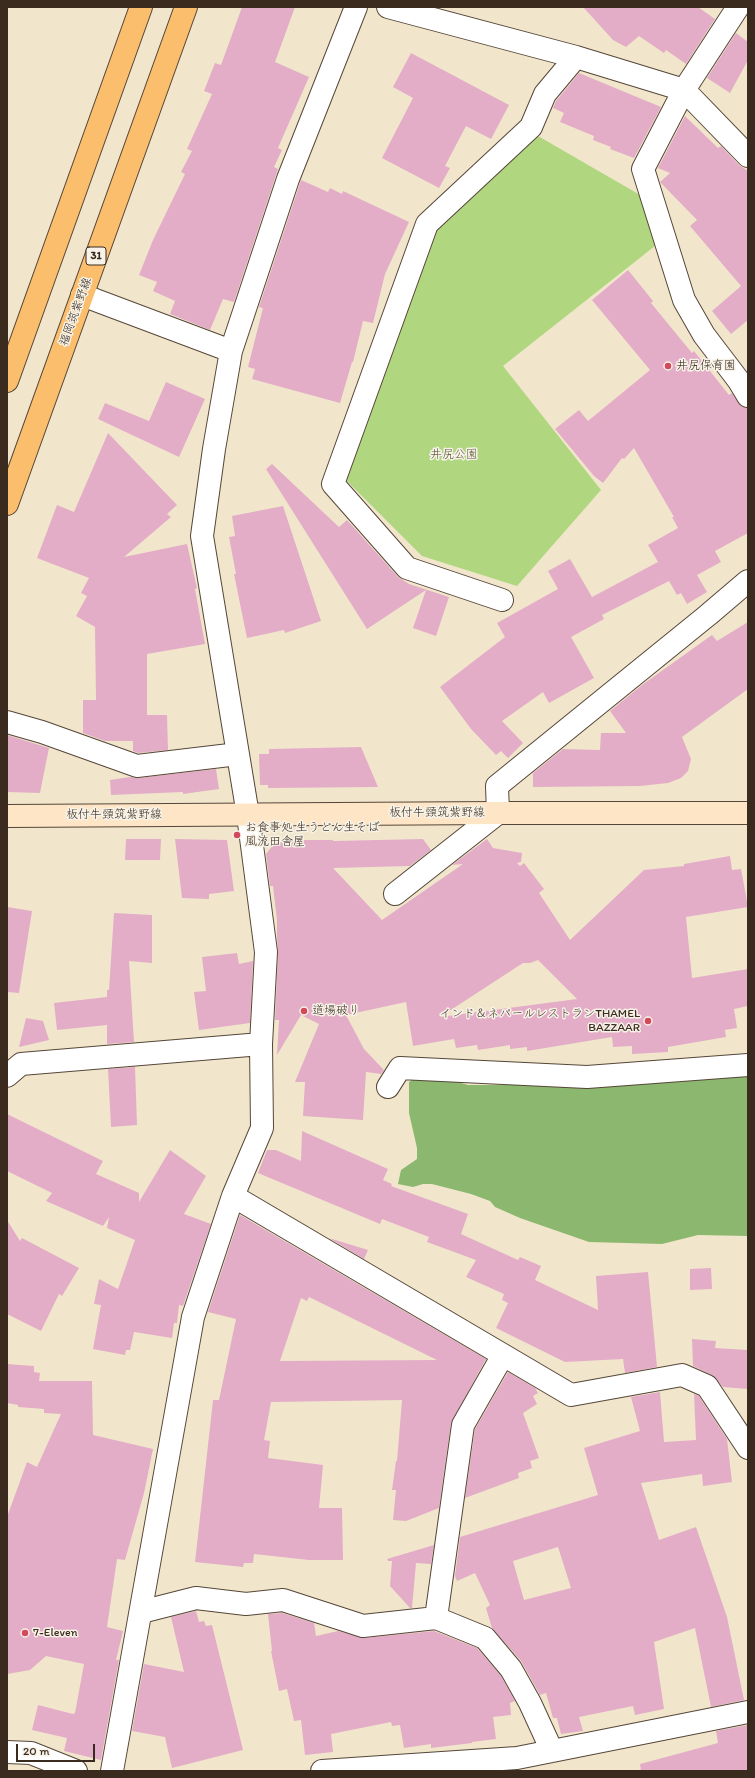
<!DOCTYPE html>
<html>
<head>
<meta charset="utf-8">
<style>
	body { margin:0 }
	#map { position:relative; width:755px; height:1778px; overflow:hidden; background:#f1e6cc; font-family:Itim,sans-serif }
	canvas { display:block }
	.frame { position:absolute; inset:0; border:8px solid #3b2a1e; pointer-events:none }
	.scale { position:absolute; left:16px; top:1744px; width:79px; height:18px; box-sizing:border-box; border:2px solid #3b2a1e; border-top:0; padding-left:5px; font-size:12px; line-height:14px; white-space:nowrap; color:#3b2a1e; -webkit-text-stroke:3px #f7f3e8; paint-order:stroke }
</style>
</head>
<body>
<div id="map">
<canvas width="755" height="1778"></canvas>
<div class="frame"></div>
<div class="scale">20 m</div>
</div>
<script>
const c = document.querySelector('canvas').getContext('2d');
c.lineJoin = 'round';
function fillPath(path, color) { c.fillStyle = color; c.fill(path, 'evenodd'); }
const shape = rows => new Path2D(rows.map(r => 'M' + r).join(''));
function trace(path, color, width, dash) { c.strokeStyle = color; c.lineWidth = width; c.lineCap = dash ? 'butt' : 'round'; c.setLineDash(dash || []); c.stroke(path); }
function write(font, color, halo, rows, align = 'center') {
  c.font = font + ' Itim,"Klee One",sans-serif'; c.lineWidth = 3; c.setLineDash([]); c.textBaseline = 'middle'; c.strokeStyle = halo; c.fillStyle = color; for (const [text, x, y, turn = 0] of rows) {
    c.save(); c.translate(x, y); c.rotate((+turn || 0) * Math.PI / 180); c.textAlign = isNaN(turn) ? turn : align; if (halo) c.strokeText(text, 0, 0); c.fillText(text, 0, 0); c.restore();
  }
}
const green = shape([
	[538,136,647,199,660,242,503,366,601,490,517,586,422,556,345,479,439,223]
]);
const forest = shape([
	[731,1072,748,1076,748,1236,698,1235,662,1244,589,1242,520,1218,495,1207,490,1201,471,1194,432,1184,423,1184,413,1187,398,1184,401,1170,417,1159,417,1148,409,1113,409,1082,420,1075,448,1079,468,1085,504,1085,534,1082,700,1080]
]);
const building = shape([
	[242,7,295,7,275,62,309,77,278,148,282,150,274,167,278,169,234,302,223,299,210,330,170,314,175,301,153,291,157,282,139,275,153,240,185,174,181,172,192,151,187,149,212,94,204,91,215,63,221,65],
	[583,7,698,7,715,19,686,64,666,50,664,53,639,36,626,47,613,40],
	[736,33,748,42,748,60,730,93,707,78],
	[411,53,509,105,491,139,466,126,445,166,450,168,439,188,382,158,413,98,393,87],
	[579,73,661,107,634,158,610,149,611,147,593,140,594,136,560,122,564,113,553,108,556,101],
	[685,116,718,148,721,146,739,165,748,171,748,320,731,334,712,311,741,286,690,226,697,220,660,182,670,173,658,168],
	[301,180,328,192,330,188,342,194,343,191,409,222,385,274,373,323,363,321,353,362,352,362,340,403,252,379,255,369,248,367,263,308,259,307],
	[628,270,653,301,651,303,692,353,694,351,729,395,732,393,742,407,748,408,748,533,715,551,721,562,697,575,707,592,687,604,681,593,677,595,669,581,602,615,604,619,571,637,594,678,549,703,543,692,502,721,523,743,508,758,501,751,496,755,471,729,440,687,505,637,497,623,558,589,548,571,570,559,592,597,658,562,648,545,678,528,672,517,674,517,634,448,624,459,622,458,603,483,594,476,555,429,579,410,588,421,650,370,592,300],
	[166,382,205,399,179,457,98,419,105,403,149,421],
	[108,433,177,505,167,514,171,517,124,557,187,544,197,588,195,589,205,644,147,654,147,715,167,715,168,750,138,753,133,751,133,741,105,741,83,733,83,700,96,700,95,627,76,616,87,596,81,593,89,578,37,558,57,505,74,512],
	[272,464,339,527,347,520,398,577,409,584,449,597,436,636,413,628,426,590,367,629,266,469],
	[283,506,321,621,285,633,284,630,247,638,234,574,236,574,229,537,235,536,232,516],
	[748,622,748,689,682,737,691,759,688,771,681,778,668,783,640,786,533,787,533,773,563,749,600,750,601,733,626,733,610,711,642,685,712,635,717,641],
	[7,735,49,748,40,793,7,792],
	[361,747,378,787,268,788,268,785,260,785,259,754,269,754,269,749],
	[216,769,219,789,183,794,183,792,111,795,110,780,130,777,138,778],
	[126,839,161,839,160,860,125,860],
	[175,839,227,840,234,891,209,894,209,899,182,898],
	[423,839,431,850,410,866,333,868,382,920,463,864,452,865,487,839,493,848,522,853,521,862,517,863,520,866,524,863,544,889,539,893,570,940,644,870,684,866,684,864,730,856,732,870,741,869,748,907,686,917,692,978,748,969,748,1006,734,1009,737,1028,725,1030,726,1037,668,1047,668,1052,632,1054,632,1046,613,1047,612,1037,527,1051,527,1047,510,1049,510,1045,478,1050,477,1045,456,1048,454,1039,413,1046,406,1002,346,1015,364,1049,384,1070,381,1074,366,1072,363,1120,303,1116,305,1082,295,1082,319,1024,301,1015,277,1055,279,1020,275,1020,278,953,277,937,277,920,273,886,270,886,266,854,277,840,333,840,333,841],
	[538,960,577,999,440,1017,523,963,530,963],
	[7,907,32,911,19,993,7,992],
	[114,913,152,915,152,963,129,961,134,1042,107,1044,107,1025,57,1030,54,1003,107,997,107,990,109,990],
	[237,953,239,964,253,961,250,1023,199,1030,194,992,206,991,202,957],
	[26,1018,43,1021,49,1040,19,1047],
	[135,1067,137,1125,111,1127,108,1069],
	[7,1114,103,1161,96,1174,139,1193,139,1202,170,1150,206,1176,184,1214,211,1224,183,1306,179,1305,177,1323,174,1323,172,1338,134,1332,130,1350,126,1350,125,1355,93,1349,101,1305,94,1304,99,1279,118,1289,135,1240,107,1228,109,1217,103,1226,46,1201,52,1193,7,1171],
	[302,1131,388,1169,383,1180,392,1184,391,1186,468,1214,461,1234,518,1260,520,1257,541,1266,535,1280,598,1310,596,1276,648,1272,657,1367,625,1373,623,1359,565,1362,496,1328,508,1303,502,1300,504,1294,466,1277,476,1260,427,1242,429,1237,382,1219,380,1224,258,1173,267,1150,276,1150,301,1161],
	[240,1215,486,1359,451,1423,439,1508,406,1521,393,1520,396,1490,392,1490,396,1461,397,1461,402,1400,271,1402,264,1440,270,1441,268,1458,323,1465,319,1508,342,1508,343,1560,309,1560,254,1554,253,1563,244,1563,243,1567,195,1562,213,1400,219,1400,236,1319,208,1312],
	[309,1297,437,1360,280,1361,301,1298,307,1301],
	[7,1220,20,1241,22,1238,79,1268,62,1296,59,1294,41,1331,7,1314],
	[329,1238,368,1250,364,1259],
	[711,1268,712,1289,690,1290,690,1269],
	[692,1339,716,1341,715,1348,748,1350,748,1389,723,1387,712,1375,693,1366],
	[7,1364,34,1366,34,1372,40,1373,39,1381,92,1381,93,1435,153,1449,144,1493,125,1560,117,1559,107,1627,123,1631,116,1660,119,1660,101,1760,64,1751,67,1738,32,1730,38,1705,73,1714,75,1713,84,1664,46,1656,30,1670,7,1674,7,1517,27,1462,37,1467,61,1414,44,1413,44,1409,18,1407,18,1405,7,1403],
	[508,1372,535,1388,538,1393,533,1396,537,1404,523,1413,539,1458,530,1461,532,1468,518,1473,519,1478,465,1498,475,1429],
	[660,1392,664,1442,696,1440,694,1394,699,1396,727,1439,732,1482,703,1486,702,1474,641,1483,659,1540,696,1527,727,1617,744,1700,711,1707,695,1628,654,1642,664,1709,635,1715,633,1706,579,1717,583,1731,561,1734,557,1718,553,1718,546,1693,540,1695,521,1661,492,1628,486,1608,490,1605,475,1573,457,1581,455,1576,460,1537,598,1495,584,1448,640,1431,631,1397],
	[558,1547,571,1588,524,1600,513,1561],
	[434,1545,431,1564,416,1563,412,1608,410,1608,390,1586,392,1561,388,1561,387,1559],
	[196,1611,199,1622,204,1621,206,1626,212,1625,243,1750,172,1768,165,1737,132,1731,144,1664,184,1672,171,1617],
	[282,1613,314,1623,316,1636,338,1631,364,1638,434,1631,477,1648,501,1676,515,1701,510,1703,511,1715,493,1717,496,1739,472,1742,472,1743,431,1748,431,1744,404,1748,400,1725,392,1726,391,1722,331,1734,333,1752,305,1755,301,1720,294,1721,287,1689,279,1691,271,1651,272,1651,268,1614],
	[748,1725,748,1771,641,1771,640,1764,718,1743,716,1731]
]);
const street = shape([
	[388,7,576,57,684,90,748,156],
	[738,7,684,90,643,169,684,300,704,335,739,381,748,396],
	[82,295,231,351],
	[502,600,407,568,333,484,427,224,531,127,545,94,576,57],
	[7,722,42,732,137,766,238,754],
	[395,894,498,813,497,786,708,615,748,581],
	[7,1076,21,1064,261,1044],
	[388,1087,400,1068,587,1077,748,1065],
	[233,1196,571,1395,682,1375,707,1386,748,1448],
	[141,1612,196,1598,246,1604,283,1600,363,1626,436,1618,485,1638,511,1669,530,1703,552,1751],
	[436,1618,463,1425,503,1355],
	[7,1752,31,1753,76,1771],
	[112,1771,193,1317,233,1196,262,1128,261,1044,266,952,248,815,202,536,214,449,231,351,288,179,356,7],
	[322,1771,517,1758,748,1712]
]);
const secondary = shape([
	[7,816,498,813,748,813]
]);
const primary = shape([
	[7,381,141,7],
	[7,504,186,7]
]);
const markers = [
	[668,366,4,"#d1495b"],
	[237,835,4,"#d1495b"],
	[304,1011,4,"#d1495b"],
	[648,1021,4,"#d1495b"],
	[25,1633,4,"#d1495b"]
];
const shields = [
	[96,256,20]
];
const shieldNames = [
	["31",96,256]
];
const streetNames = [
	["福岡筑紫野線",76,312,-70],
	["板付牛頸筑紫野線",437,813],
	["板付牛頸筑紫野線",114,815]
];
const poiNames = [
	["井尻保育園",676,366],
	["お食事処 生うどん生そば",245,828],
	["風流田舎屋",245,842],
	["道場破り",312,1011],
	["インド＆ネパールレストランTHAMEL",640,1014,"right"],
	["BAZZAAR",640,1028,"right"],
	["7-Eleven",33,1633]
];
const parkNames = [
	["井尻公園",454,455]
];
fillPath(green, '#b0d67f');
fillPath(forest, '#8cb76e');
fillPath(building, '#e3adc7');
trace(street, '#564638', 24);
trace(secondary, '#564638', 24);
trace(primary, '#564638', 24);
trace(street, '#fff', 22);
trace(secondary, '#fde5c5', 22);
trace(primary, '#fabe6d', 22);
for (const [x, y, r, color] of markers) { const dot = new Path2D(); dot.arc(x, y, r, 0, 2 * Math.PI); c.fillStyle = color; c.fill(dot); trace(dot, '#f7f3e8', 1.5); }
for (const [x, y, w] of shields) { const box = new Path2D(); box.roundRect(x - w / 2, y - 9, w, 18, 3); c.fillStyle = '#f7f3e8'; c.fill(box); trace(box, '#3b2a1e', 1); }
write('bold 11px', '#3b2a1e', null, shieldNames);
write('12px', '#3b2a1e', '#f7f3e8', streetNames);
write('12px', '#3b2a1e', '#f7f3e8', poiNames, 'left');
write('12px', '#585536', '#f7f3e8', parkNames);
</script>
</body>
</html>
